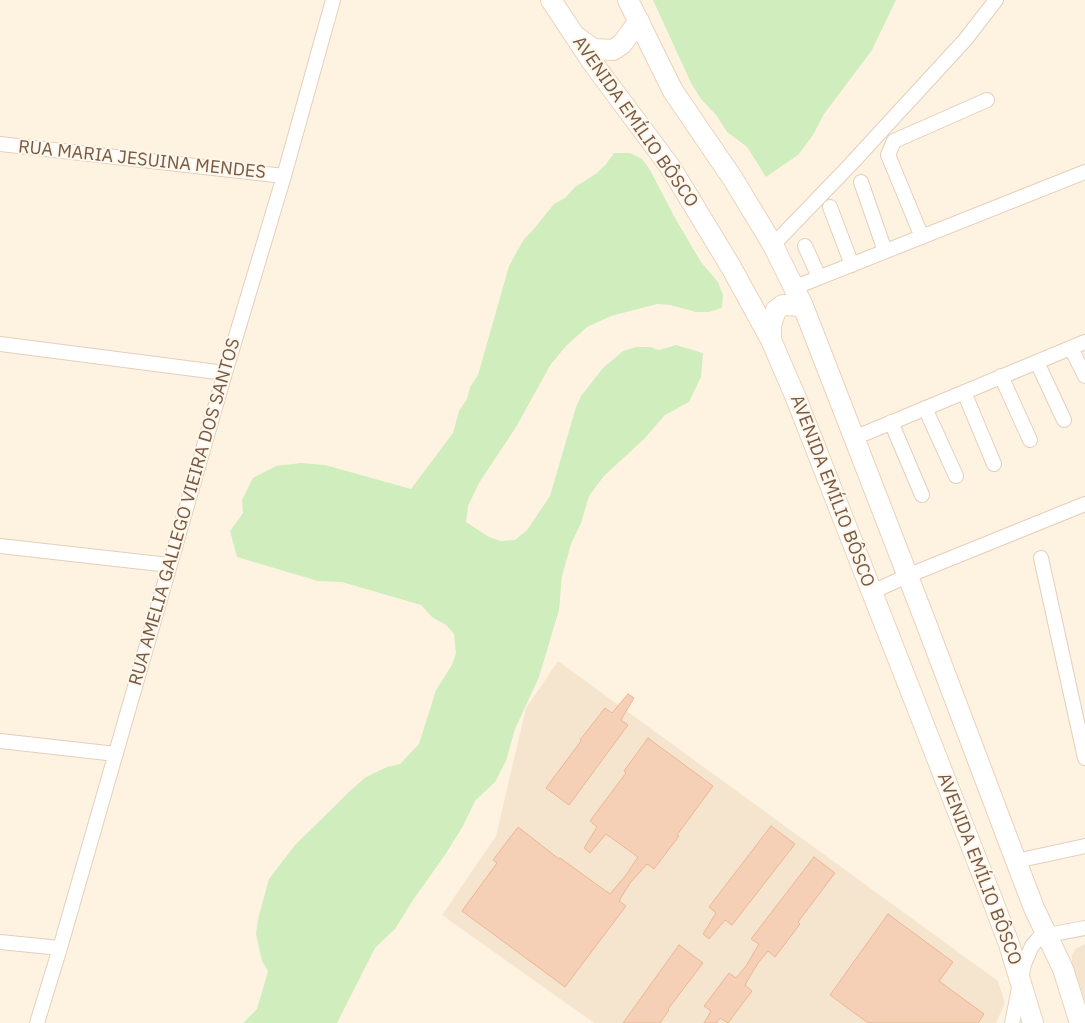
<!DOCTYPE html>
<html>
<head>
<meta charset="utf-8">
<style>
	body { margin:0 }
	canvas { display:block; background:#fef3e1 }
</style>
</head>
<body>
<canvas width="1085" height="1023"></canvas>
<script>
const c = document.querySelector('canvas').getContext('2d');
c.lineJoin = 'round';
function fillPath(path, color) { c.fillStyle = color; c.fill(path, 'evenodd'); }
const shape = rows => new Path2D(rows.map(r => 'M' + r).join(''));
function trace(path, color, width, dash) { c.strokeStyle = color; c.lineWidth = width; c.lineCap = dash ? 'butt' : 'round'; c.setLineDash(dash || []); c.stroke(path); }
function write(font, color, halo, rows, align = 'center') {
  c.font = font + ' "IBM Plex Sans",sans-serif'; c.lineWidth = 4; c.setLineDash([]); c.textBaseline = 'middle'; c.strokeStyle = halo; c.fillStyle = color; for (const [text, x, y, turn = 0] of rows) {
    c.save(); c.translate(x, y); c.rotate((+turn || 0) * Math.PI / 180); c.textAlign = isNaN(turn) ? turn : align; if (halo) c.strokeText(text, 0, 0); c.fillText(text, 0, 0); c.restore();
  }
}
const residential = shape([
	[558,661,998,981,1005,1003,996,1023,594,1023,442,915,496,836,526,708],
	[1085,944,1085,1002,1072,967,1072,955,1075,949]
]);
const green = shape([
	[653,0,896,0,872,50,824,114,813,135,798,155,766,177,747,147,727,132,716,115,701,99,691,83],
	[614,153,630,153,642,159,650,170,675,218,701,262,718,282,723,295,722,308,709,312,696,312,670,305,657,304,611,316,587,327,566,346,551,364,516,427,479,483,468,506,466,522,489,537,501,541,515,540,527,530,550,496,576,407,581,396,603,368,623,351,636,347,650,347,659,350,676,345,703,353,701,377,689,402,665,415,644,439,604,476,589,496,581,523,571,544,562,576,559,610,539,677,515,729,506,761,495,782,475,801,463,826,445,855,413,900,395,929,375,948,337,1023,243,1023,257,1009,268,971,262,961,256,934,258,919,269,879,295,845,352,789,366,777,387,767,400,764,419,744,436,690,452,665,456,653,454,634,446,625,432,617,421,605,342,582,318,581,237,557,230,531,243,513,242,500,253,478,276,466,301,463,325,465,411,489,453,433,459,411,467,399,470,387,478,375,509,266,524,239,533,230,554,204,565,198,575,187,597,173,606,164]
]);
const building = shape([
	[628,694,634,698,621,720,628,725,569,805,546,788,581,741,580,740,605,708,612,713,628,694],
	[648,738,713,786,677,835,679,836,654,869,647,864,630,883,619,901,626,906,565,987,462,911,497,863,493,860,518,827,559,859,560,858,610,894,626,875,638,857,606,834,590,853,584,848,597,827,590,821,626,773,624,771,648,738],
	[771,826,795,844,732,925,725,920,709,939,703,934,716,913,709,907,771,826],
	[814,857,835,873,798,922,800,924,775,957,768,951,758,963,745,985,752,991,728,1023,720,1018,716,1023,704,1023,711,1011,704,1006,729,973,736,978,746,966,759,944,751,939,814,857],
	[888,914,953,962,939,981,984,1014,978,1023,868,1023,830,995,888,914],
	[679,945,703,963,668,1009,669,1010,660,1023,623,1023,679,945]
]);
const minor = shape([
	[0,144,284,176],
	[861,182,885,251],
	[830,207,852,265],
	[922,237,888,155,894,141,987,100],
	[773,245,851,164,965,40,996,0],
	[805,246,819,277],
	[793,288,1085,172],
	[0,344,225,373],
	[1071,348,1085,376],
	[1037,362,1064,420],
	[1001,376,1030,440],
	[964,392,994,464],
	[925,408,956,476],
	[891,422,922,495],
	[854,438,1085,342],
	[0,546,169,565],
	[1041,558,1085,758],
	[872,592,907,576,1085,504],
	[0,741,116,754],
	[1016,861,1085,846],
	[0,942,60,948],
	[37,1023,60,948,225,373,284,176,333,0],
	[1012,1023,1024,964,1032,946,1038,939,1047,935,1085,928]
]);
const secondary = shape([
	[551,0,592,62,671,168,731,267,771,340,796,398,994,904,1009,944,1033,1023],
	[628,0,673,91,733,179,773,245,803,306,926,623,1016,861,1034,908,1063,969,1080,1023],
	[577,37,593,49,613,50,622,44,639,21],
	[771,340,771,325,776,310,783,305,803,306]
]);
const streetNames = [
	["AVENIDA EMÍLIO BÔSCO",635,122,55],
	["RUA MARIA JESUINA MENDES",142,160,6],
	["AVENIDA EMÍLIO BÔSCO",832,491,69],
	["RUA AMELIA GALLEGO VIEIRA DOS SANTOS",185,512,-74],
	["AVENIDA EMÍLIO BÔSCO",979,869,69]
];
fillPath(residential, '#f6e5ce');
fillPath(green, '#d0edbe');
fillPath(building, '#f6d0b6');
trace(building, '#eab795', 1);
trace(minor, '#e3cfbc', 16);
trace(secondary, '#ebd2bb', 22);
trace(minor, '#fff', 14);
trace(secondary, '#fff', 20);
write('18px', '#775845', '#fff7e9', streetNames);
</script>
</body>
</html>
